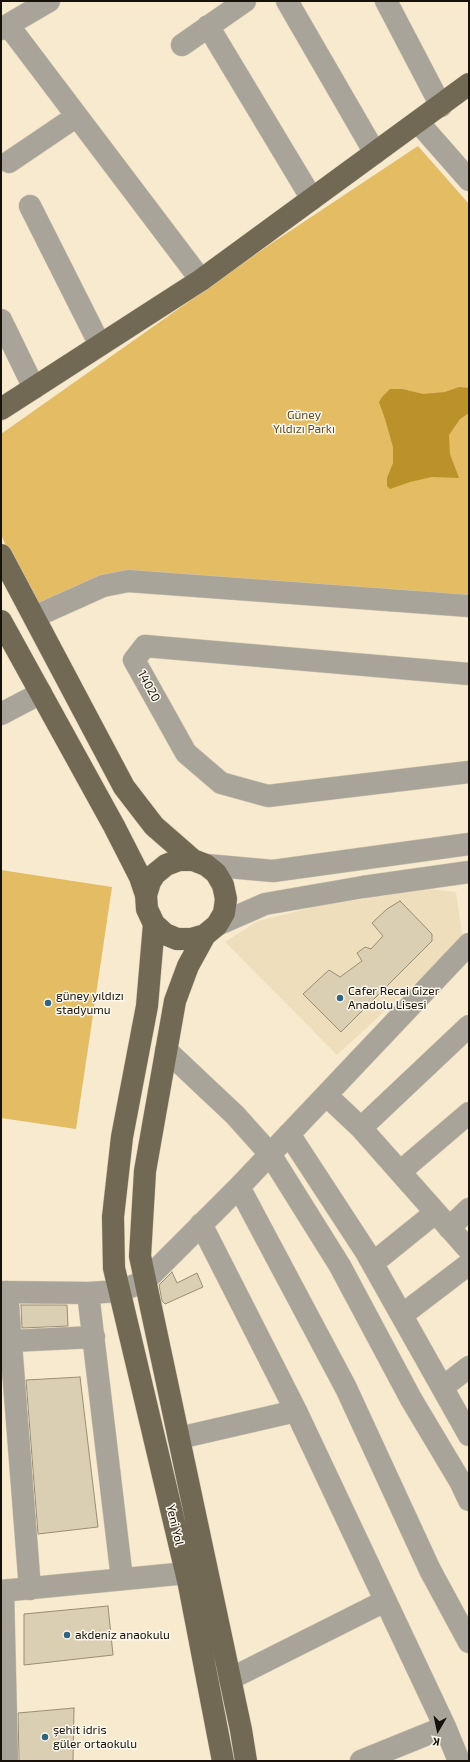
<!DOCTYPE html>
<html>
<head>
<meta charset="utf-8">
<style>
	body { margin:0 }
	#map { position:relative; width:470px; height:1762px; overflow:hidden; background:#f7eacf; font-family:"Exo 2",sans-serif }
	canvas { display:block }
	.frame { position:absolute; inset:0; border:2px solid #171209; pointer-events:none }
	.north { position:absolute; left:418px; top:1710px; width:40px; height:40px; -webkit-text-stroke:3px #fdf8ed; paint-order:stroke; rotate:189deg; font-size:11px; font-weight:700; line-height:16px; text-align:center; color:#171209 }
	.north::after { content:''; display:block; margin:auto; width:14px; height:18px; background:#171209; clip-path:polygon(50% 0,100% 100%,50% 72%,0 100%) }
</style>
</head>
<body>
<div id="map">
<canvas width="470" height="1762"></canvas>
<div class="frame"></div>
<div class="north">K</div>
</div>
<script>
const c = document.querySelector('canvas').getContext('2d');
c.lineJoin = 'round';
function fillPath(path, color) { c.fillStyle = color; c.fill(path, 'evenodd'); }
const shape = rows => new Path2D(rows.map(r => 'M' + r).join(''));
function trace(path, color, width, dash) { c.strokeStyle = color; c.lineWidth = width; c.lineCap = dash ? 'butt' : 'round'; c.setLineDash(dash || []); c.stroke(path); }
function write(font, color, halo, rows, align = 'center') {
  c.font = font + ' "Exo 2",sans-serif'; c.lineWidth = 3; c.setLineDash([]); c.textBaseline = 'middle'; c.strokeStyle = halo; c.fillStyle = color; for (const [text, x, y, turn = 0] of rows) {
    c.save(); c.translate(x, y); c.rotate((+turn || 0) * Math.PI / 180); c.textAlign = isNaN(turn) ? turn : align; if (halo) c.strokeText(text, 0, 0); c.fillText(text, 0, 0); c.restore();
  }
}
const built = shape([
	[429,889,456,892,463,939,337,1055,225,942,258,921,318,906]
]);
const green = shape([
	[418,146,469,204,469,606,148,576,34,617,1,534,1,434,269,245],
	[1,870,112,887,76,1129,1,1118]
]);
const water = shape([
	[459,387,469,388,469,413,460,419,449,435,450,454,459,478,432,477,410,482,390,489,387,486,387,478,393,463,393,447,385,419,379,402,382,397,390,389,402,389,423,394,445,392]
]);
const building = shape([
	[400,901,432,934,432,941,341,1032,303,994,329,970,340,977,362,961,357,953,365,947,371,949,383,936,372,923,387,909,400,901],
	[172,1272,177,1283,197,1273,203,1287,165,1304,162,1301,159,1285,172,1272],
	[21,1305,67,1305,68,1326,22,1328,21,1305],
	[80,1377,98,1527,38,1534,26,1380,80,1377],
	[108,1606,113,1655,24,1665,24,1614,108,1606],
	[74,1708,73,1761,19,1761,18,1713,74,1708]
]);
const minor = shape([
	[287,1,375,153],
	[386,1,441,106],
	[8,25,201,280],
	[208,26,312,199],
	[1,29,49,1],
	[182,45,245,1],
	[418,122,469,180],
	[9,162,77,116],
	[30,206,100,345],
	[1,320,34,388],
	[34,617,103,586,128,581,469,606],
	[469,674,145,646,134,660,186,753,221,783,268,796,469,772],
	[1,714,41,693],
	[206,865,273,871,469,844],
	[217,925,265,904,363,887,469,872],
	[166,1050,235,1115,270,1154,340,1266,411,1399,460,1481,469,1500],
	[326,1095,361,1128,469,1250],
	[361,1128,469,1026],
	[289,1134,366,1252,469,1435],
	[401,1171,469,1113],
	[239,1187,346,1388,430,1570,469,1642],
	[201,1224,296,1411,445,1727,459,1761],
	[449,1228,469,1209],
	[373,1263,435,1213],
	[1,1292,88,1293,120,1291,145,1281,239,1187,469,944],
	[7,1292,30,1589],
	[88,1293,122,1579],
	[402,1315,469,1264],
	[11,1341,94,1337],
	[443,1387,469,1367],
	[179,1438,296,1411],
	[1,1591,187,1573],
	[3,1591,7,1761],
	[230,1679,385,1601],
	[361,1761,445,1727]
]);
const major = shape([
	[1,409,201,280,469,84],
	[1,555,124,787,154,826,193,860],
	[1,621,114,826,140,877,146,895],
	[154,924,165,934,177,939,191,939,205,935,217,925,224,913,226,899,223,885,216,873,206,865,193,860,179,860,166,865,155,874,150,882,146,895,147,909,154,924,147,1006,122,1137,113,1217,114,1268,189,1585,223,1761],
	[205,935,188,966,175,1001,145,1171,140,1256,241,1730,246,1761]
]);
const markers = [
	[340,998,4,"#316481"],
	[48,1003,4,"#316481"],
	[67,1635,4,"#316481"],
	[45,1737,4,"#316481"]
];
const parkNames = [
	["Güney",304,415],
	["Yıldızı Parkı",304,429]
];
const streetNames = [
	["14020",149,686,61],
	["Yeni Yol",175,1525,77]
];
const poiNames = [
	["Cafer Recai Gizer",348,991],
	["Anadolu Lisesi",348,1005],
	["güney yıldızı",56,996],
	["stadyumu",56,1010],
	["akdeniz anaokulu",75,1635],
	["şehit idris",53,1730],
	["güler ortaokulu",53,1744]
];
fillPath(built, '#eedebc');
fillPath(green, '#e3bc64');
fillPath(water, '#bb922a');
fillPath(building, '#daceb3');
trace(building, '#998d74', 1);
trace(minor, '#d3c7af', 23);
trace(major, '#d3c7af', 23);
trace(minor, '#a9a499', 22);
trace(major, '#726955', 22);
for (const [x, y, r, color] of markers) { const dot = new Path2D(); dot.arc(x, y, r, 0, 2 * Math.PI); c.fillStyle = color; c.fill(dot); trace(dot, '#fdf8ed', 1.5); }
write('12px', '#5e4d24', '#fdf8ed', parkNames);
write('12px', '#171209', '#fdf8ed', streetNames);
write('12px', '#171209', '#fdf8ed', poiNames, 'left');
</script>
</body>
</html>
